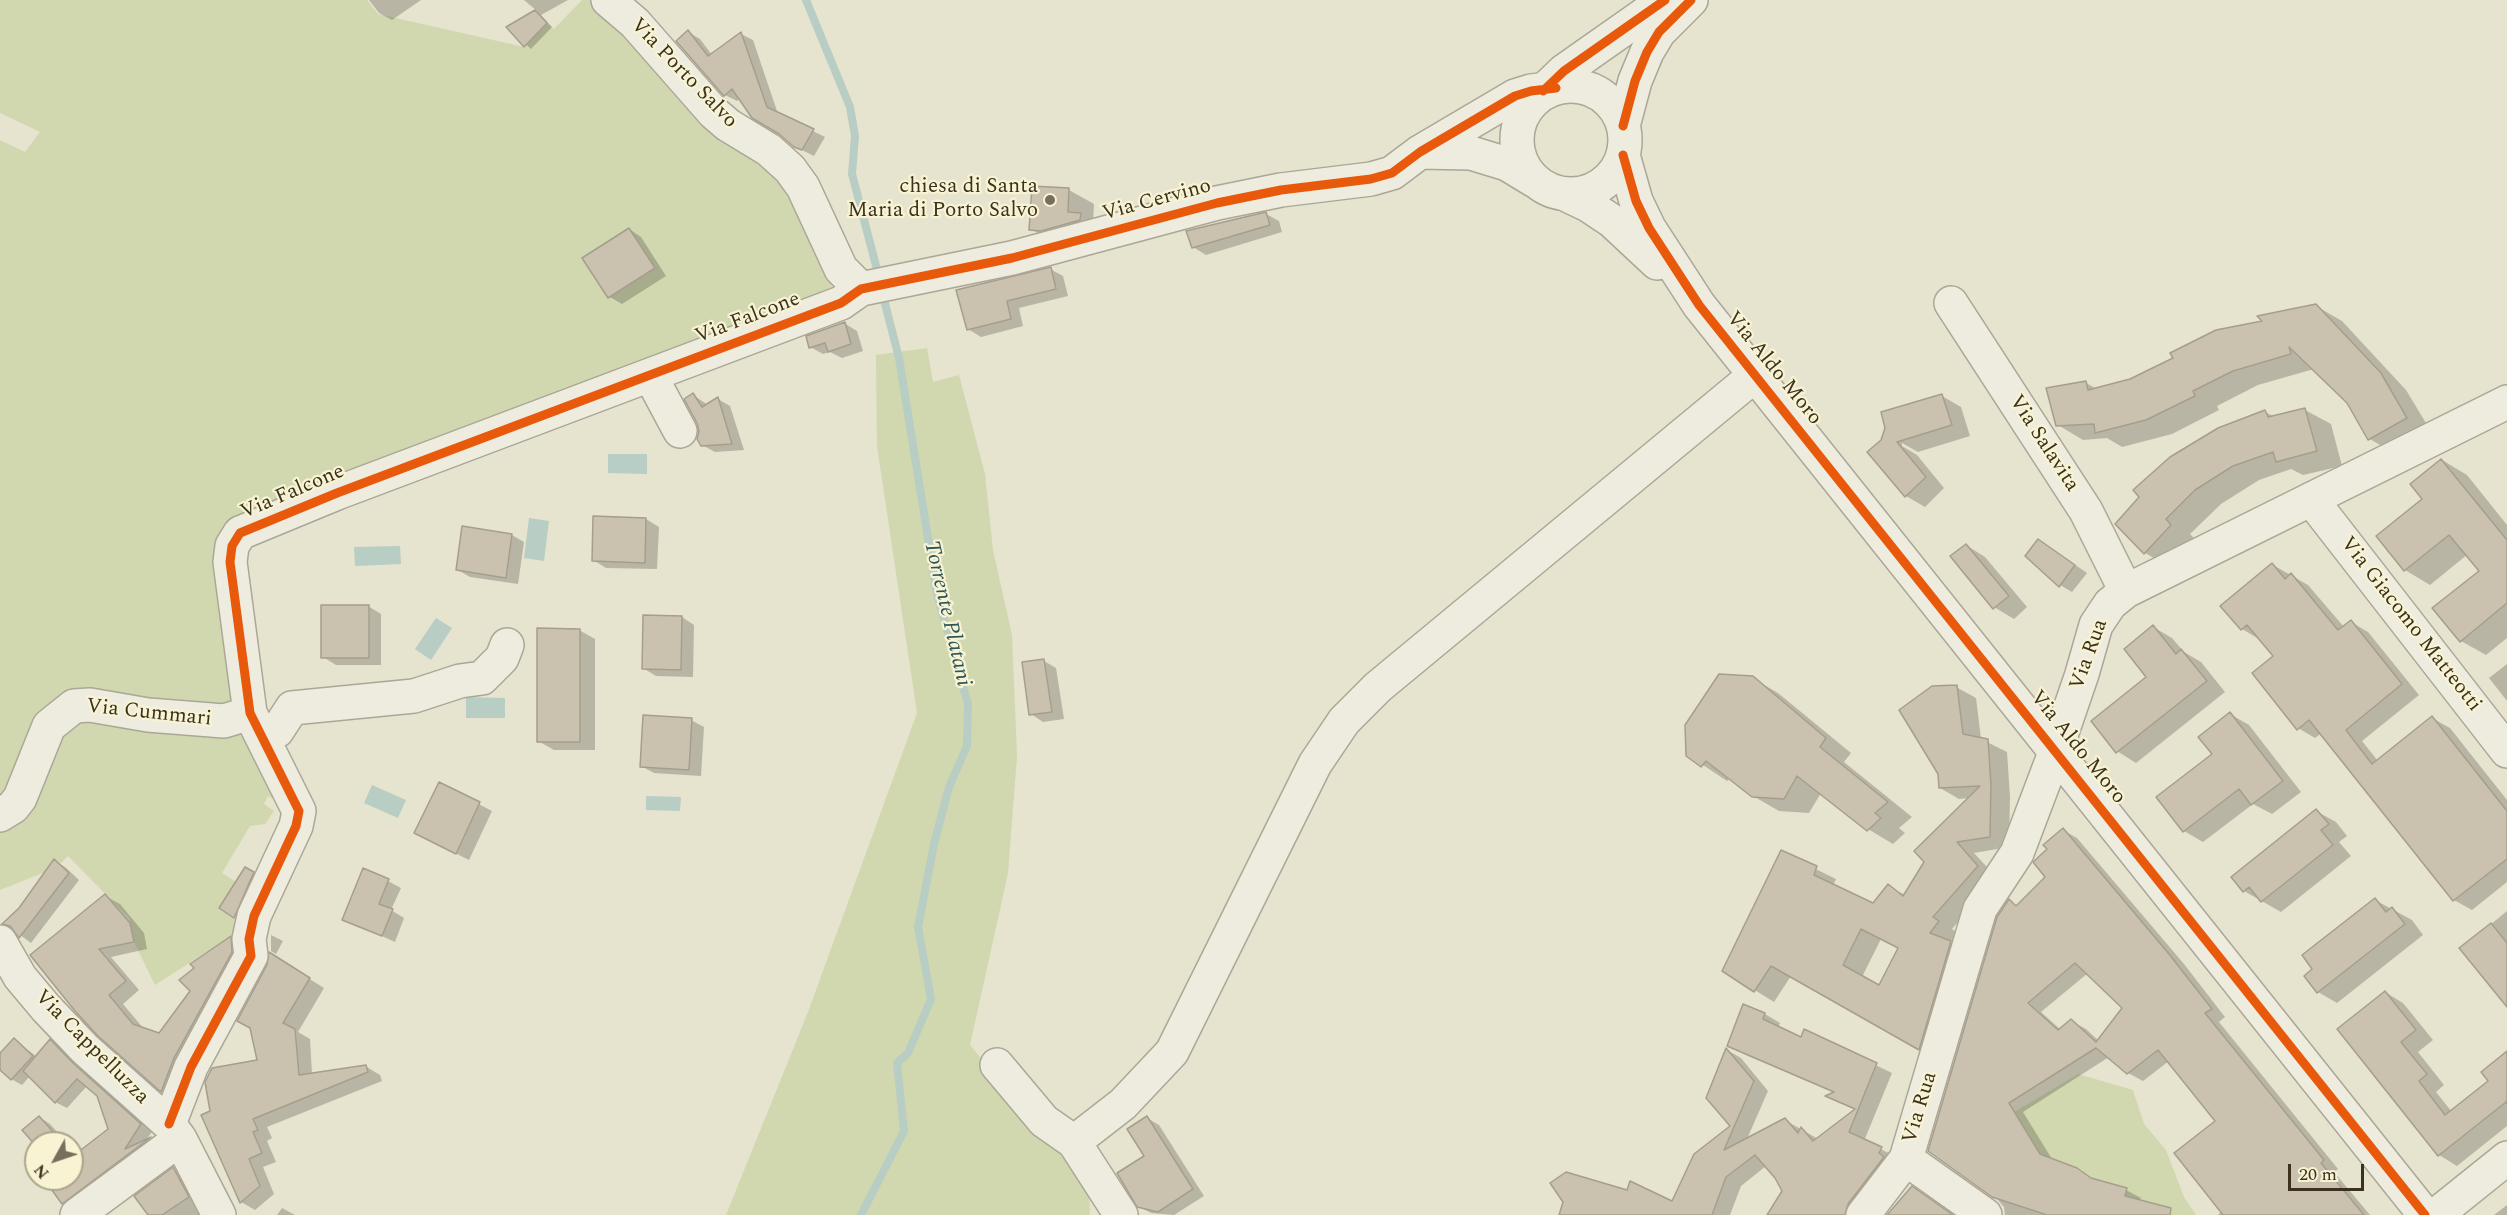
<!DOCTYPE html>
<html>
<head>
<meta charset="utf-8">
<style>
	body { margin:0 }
	#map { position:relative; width:2507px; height:1215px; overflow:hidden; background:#e6e3ce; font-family:Spectral,serif }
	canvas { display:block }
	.north { position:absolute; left:24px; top:1131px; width:60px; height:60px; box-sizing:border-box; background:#f7f3d3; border:2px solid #aca58b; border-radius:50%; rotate:230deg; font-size:16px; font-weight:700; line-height:24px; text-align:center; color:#3b311e }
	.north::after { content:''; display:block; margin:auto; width:21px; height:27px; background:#776f5c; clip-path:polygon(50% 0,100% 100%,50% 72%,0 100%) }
	.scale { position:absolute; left:2288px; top:1164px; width:76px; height:27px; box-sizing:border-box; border:3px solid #3b311e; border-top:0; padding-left:8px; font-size:18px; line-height:21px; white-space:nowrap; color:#3b311e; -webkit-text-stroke:4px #f7f3d3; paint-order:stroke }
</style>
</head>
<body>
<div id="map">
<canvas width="2507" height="1215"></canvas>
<div class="north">N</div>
<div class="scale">20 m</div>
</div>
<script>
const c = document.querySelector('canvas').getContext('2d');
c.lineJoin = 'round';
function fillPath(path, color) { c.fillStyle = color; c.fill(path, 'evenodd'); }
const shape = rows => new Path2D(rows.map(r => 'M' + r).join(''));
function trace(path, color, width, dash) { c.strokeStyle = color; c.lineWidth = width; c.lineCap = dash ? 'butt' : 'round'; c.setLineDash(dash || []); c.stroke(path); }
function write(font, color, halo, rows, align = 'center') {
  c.font = font + ' Spectral,serif'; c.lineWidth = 4.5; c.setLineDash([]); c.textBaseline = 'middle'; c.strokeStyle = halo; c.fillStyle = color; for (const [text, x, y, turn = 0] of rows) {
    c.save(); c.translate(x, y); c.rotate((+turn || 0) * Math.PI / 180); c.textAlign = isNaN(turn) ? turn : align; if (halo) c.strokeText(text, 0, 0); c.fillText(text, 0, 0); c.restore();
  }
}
const green = shape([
	[0,0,367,0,378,14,524,47,547,23,554,29,582,0,597,0,769,162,806,206,835,297,342,481,335,476,233,526,235,705,226,711,93,693,13,787,0,798,0,140,25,152,40,132,0,113],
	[927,348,933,382,959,375,985,474,993,550,1012,635,1017,756,1008,873,970,1045,1089,1189,1090,1213,1089,1215,726,1215,808,1012,917,713,877,446,876,355],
	[87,716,238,733,252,746,289,808,268,796,264,804,274,811,265,824,250,826,222,873,236,882,219,908,236,919,242,929,155,985,134,942,129,918,68,856,60,864,54,859,45,872,0,890,0,826,53,735],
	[2078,1074,2133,1090,2144,1124,2166,1150,2184,1197,2196,1215,2145,1215,2138,1200,2105,1192,2021,1150,2032,1140,2014,1112]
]);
const water = shape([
	[608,454,647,454,647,474,608,473],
	[529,518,549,521,544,561,524,558],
	[400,546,401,564,355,566,354,547],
	[436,618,452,628,431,660,415,649],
	[466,697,505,698,505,718,466,718],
	[372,785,406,800,398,818,364,803],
	[646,796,681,797,680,811,646,810]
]);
const shadow = shape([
	[369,0,421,0,392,20,379,13],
	[524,0,568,0,541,15,552,27,531,49,509,28,537,11],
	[688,32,700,39,712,55,741,34,753,40,778,114,825,137,814,156,794,146,740,98,737,101,725,95],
	[1069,190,1094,204,1093,222,1056,244,1031,229],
	[1266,214,1279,221,1282,232,1206,255,1193,247],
	[629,229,641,237,666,276,622,304,610,297,584,258],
	[1050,269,1063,276,1068,296,1019,308,1023,326,981,337,968,329],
	[2316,306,2342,321,2406,390,2432,433,2395,454,2370,439,2349,402,2314,369,2258,385,2217,406,2219,410,2172,434,2122,447,2107,438,2083,440,2058,425,2086,383,2097,389,2130,381,2265,322],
	[844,323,857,331,863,351,842,358,830,352,823,354,810,347],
	[693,395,708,405,718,399,730,406,744,450,715,452,702,445],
	[1942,396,1961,407,1970,436,1918,452,1902,443,1902,446,1917,455,1944,488,1925,507,1906,496,1869,452,1883,440,1887,428],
	[2305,410,2331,424,2342,466,2303,475,2291,469,2259,480,2221,504,2190,534,2196,540,2170,567,2145,553,2141,497,2265,412,2275,417],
	[2442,460,2467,475,2507,525,2507,638,2486,655,2461,641,2481,571,2468,554,2430,585,2405,570,2424,499],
	[594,518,646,519,659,527,657,569,606,568,593,560],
	[512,535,524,542,518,584,470,577,458,570],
	[1966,545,1985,557,2027,607,2014,619,1994,607],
	[2051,548,2087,573,2072,592,2060,585],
	[2273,565,2308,585,2344,627,2351,622,2368,632,2419,695,2362,741,2378,761,2432,718,2450,728,2507,800,2507,882,2472,910,2454,900,2322,733,2315,738,2298,728,2275,656,2259,639,2242,629],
	[368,606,381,614,381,665,336,665,323,657],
	[682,617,694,625,693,677,656,676,643,668],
	[2153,627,2172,638,2184,652,2201,662,2225,692,2136,763,2117,751,2149,677],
	[579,630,595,639,595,750,554,750,538,741],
	[1044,661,1056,668,1064,719,1043,722,1031,714],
	[2507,664,2507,701,2489,678],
	[1752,678,1778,693,1851,753,1844,762,1912,817,1899,828,1905,833,1893,844,1868,829,1821,793,1809,813,1779,811,1753,796,1730,778,1727,781,1688,755],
	[1956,687,1976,698,1981,739,2007,752,2010,797,2009,847,1974,853,1997,878,1952,929,1958,933,1950,942,1970,954,1939,1059,1791,976,1774,1002,1724,971,1781,852,1836,879,1833,886,1874,905,1888,886,1905,895,1970,798,1959,799,1940,788],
	[1881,939,1900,948,1879,987,1862,977],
	[2230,714,2249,725,2301,792,2272,814,2253,804,2203,842,2184,831],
	[691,720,704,727,701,776,654,773,641,766],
	[440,784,492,811,469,860,429,840],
	[2316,811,2336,822,2347,836,2339,842,2351,856,2281,912,2244,891],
	[2063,830,2077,838,2184,964,2225,1017,2219,1022,2338,1169,2334,1172,2370,1215,2218,1215,2222,1211,2217,1121,2169,1061,2143,1081,2128,1073,2109,1057,2023,1112,2052,1159,2094,1180,2126,1190,2141,1198,2139,1202,2150,1215,2005,1215,2004,1207,1997,1199,1930,1151,2009,902,2017,906,2047,877,2049,849],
	[2088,973,2124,1008,2099,1041,2086,1029,2071,1021,2061,1030,2041,1012],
	[55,861,65,867,79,880,31,943,4,923,21,909],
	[246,869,263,880,245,922,221,908],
	[388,881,401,888,391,910,404,918,395,942,344,919],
	[105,896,120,904,144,933,147,949,111,957,139,990,123,1004,144,1029,160,1034,231,938,245,946,176,1099,162,1091,99,1034,76,1010],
	[2375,900,2412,920,2423,935,2337,1003,2318,992],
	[2507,911,2507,1004,2461,949],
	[271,935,283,941,276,954,271,951],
	[284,963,324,988,298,1032,310,1039,312,1074,365,1066,380,1075,382,1081,267,1127,272,1138,267,1141,276,1162,263,1167,274,1194,255,1210,241,1202,212,1112,258,1061],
	[2385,992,2403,1003,2433,1040,2418,1052,2444,1085,2436,1092,2452,1112,2490,1081,2507,1053,2507,1126,2457,1166,2439,1155,2339,1029],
	[1744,1006,1765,1014,1780,1023,1778,1028,1801,1039,1805,1031,1892,1073,1864,1141,1903,1160,1862,1215,1769,1215,1784,1191,1776,1177,1766,1166,1741,1186,1730,1215,1561,1215,1565,1202,1673,1203,1732,1126,1727,1050,1741,1058,1768,1091,1747,1139,1785,1120,1818,1139,1856,1110,1828,1097,1835,1093,1744,1054,1729,1045],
	[15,1040,37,1057,50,1041,62,1048,84,1071,152,1132,145,1141,151,1139,160,1145,75,1209,63,1203,46,1179,72,1179,72,1149,77,1155,110,1130,98,1095,87,1086,67,1108,55,1102,30,1076,22,1085,11,1079,0,1068,0,1055],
	[39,1117,50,1124,67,1143,36,1144,24,1131],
	[1147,1118,1159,1125,1204,1196,1174,1215,1151,1213,1138,1206,1146,1156],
	[173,1169,189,1178,208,1215,150,1215],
	[2507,1205,2507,1215,2494,1215],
	[282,1208,295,1215,277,1215]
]);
const stream = shape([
	[806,0,850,107,855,136,852,174,879,277],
	[861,1215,904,1131,897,1063,908,1053,931,999,918,927,934,844,949,787,967,746,968,704,937,594,899,358,882,292]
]);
const building = shape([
	[535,10,547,23,524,47,506,27,535,10],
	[688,30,708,56,741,32,767,107,814,129,802,150,794,147,779,134,752,118,732,89,724,96,676,41,688,30],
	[1032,186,1069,188,1068,212,1081,213,1080,220,1041,231,1029,230,1032,186],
	[1266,212,1270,225,1192,248,1186,231,1266,212],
	[629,228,655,268,608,298,582,258,629,228],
	[1051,267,1056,289,1007,301,1011,319,967,330,956,290,1051,267],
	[2316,304,2381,373,2407,418,2368,440,2347,403,2289,347,2291,354,2233,371,2193,391,2195,396,2146,420,2095,433,2094,424,2056,426,2046,388,2086,381,2088,390,2130,379,2173,358,2170,353,2216,330,2262,321,2257,316,2316,304],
	[845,322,851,344,828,352,825,343,809,348,806,336,845,322],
	[693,393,702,407,718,397,732,444,701,446,697,439,699,431,697,423,684,399,693,393],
	[1942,394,1952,425,1897,442,1926,477,1905,497,1867,452,1881,440,1885,428,1881,412,1942,394],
	[2305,408,2317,451,2276,462,2273,452,2233,466,2195,490,2166,519,2171,525,2144,554,2115,524,2139,497,2133,490,2170,457,2218,428,2265,410,2268,417,2305,408],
	[2441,459,2507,540,2507,603,2460,642,2432,608,2479,571,2449,535,2404,571,2376,536,2422,499,2410,484,2441,459],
	[593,516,646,518,645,563,592,561,593,516],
	[462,526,512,534,506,578,456,570,462,526],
	[2038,539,2075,565,2059,587,2025,556,2038,539],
	[1966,544,2009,596,1993,609,1950,556,1966,544],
	[2272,563,2285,579,2291,573,2338,630,2351,620,2402,684,2346,730,2372,764,2432,716,2507,811,2507,859,2453,901,2309,720,2297,730,2252,673,2273,656,2247,625,2241,630,2220,606,2272,563],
	[321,605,369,605,369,658,321,658,321,605],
	[643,615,682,616,681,670,642,669,643,615],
	[2153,625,2176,654,2181,649,2207,681,2116,753,2091,721,2146,677,2124,649,2153,625],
	[537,628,580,629,580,742,537,742,537,628],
	[1044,659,1052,712,1029,715,1022,662,1044,659],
	[1719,674,1753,676,1826,738,1820,747,1888,802,1875,813,1881,818,1867,831,1797,776,1784,799,1752,797,1706,761,1701,767,1686,756,1685,725,1719,674],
	[1957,685,1963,734,1988,739,1991,785,1990,837,1957,842,1978,866,1933,917,1939,921,1930,933,1951,941,1919,1050,1771,966,1754,992,1722,971,1781,850,1817,866,1814,875,1873,903,1888,884,1903,896,1924,862,1914,851,1980,786,1939,788,1938,774,1899,710,1932,686,1957,685],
	[1861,929,1898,948,1879,985,1843,965,1861,929],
	[2230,712,2283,781,2251,805,2239,789,2183,832,2156,797,2212,754,2198,737,2230,712],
	[643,715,692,718,689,770,640,767,643,715],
	[439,782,480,802,456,854,414,833,439,782],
	[2316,809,2329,824,2321,830,2333,845,2261,902,2249,887,2243,892,2231,877,2316,809],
	[2063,828,2169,954,2212,1009,2205,1013,2324,1160,2321,1163,2364,1215,2223,1215,2174,1153,2215,1121,2158,1050,2127,1074,2096,1048,2009,1103,2040,1154,2077,1168,2091,1178,2127,1188,2125,1196,2171,1208,2170,1215,2047,1215,1992,1197,1928,1151,1997,917,2009,899,2016,906,2045,877,2033,862,2047,849,2043,845,2063,828],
	[2075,963,2122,1008,2096,1042,2071,1019,2058,1030,2028,1003,2075,963],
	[54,859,69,873,19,938,10,926,2,924,19,908,54,859],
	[245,867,254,872,234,918,219,908,245,867],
	[363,868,389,879,379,904,393,909,382,936,342,920,363,868],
	[105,894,130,923,134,942,99,949,126,981,109,995,133,1024,159,1033,190,991,179,980,194,968,190,964,231,936,232,952,174,1058,161,1092,98,1036,75,1011,30,955,105,894],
	[2375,898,2386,912,2392,907,2405,924,2317,993,2304,976,2312,969,2302,955,2375,898],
	[2491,923,2507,943,2507,1007,2459,948,2491,923],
	[269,952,310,978,283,1023,295,1029,299,1075,366,1065,368,1072,253,1119,258,1130,253,1132,262,1153,249,1159,260,1186,240,1203,201,1115,210,1111,205,1082,212,1068,257,1060,250,1028,237,1021,267,965,269,952],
	[2385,991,2416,1030,2401,1042,2427,1074,2419,1081,2445,1115,2488,1081,2481,1072,2507,1051,2507,1104,2506,1102,2438,1156,2337,1029,2385,991],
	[1743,1004,1765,1013,1763,1019,1801,1037,1804,1029,1877,1063,1849,1132,1882,1147,1879,1153,1884,1157,1848,1204,1845,1215,1767,1215,1782,1191,1775,1178,1755,1155,1726,1177,1712,1215,1559,1215,1563,1202,1550,1183,1566,1172,1627,1190,1630,1181,1672,1201,1694,1154,1730,1126,1706,1098,1726,1048,1754,1081,1724,1150,1785,1118,1798,1133,1801,1127,1813,1141,1855,1109,1825,1096,1834,1092,1727,1046,1743,1004],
	[14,1038,33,1056,11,1080,0,1070,0,1053,14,1038],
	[50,1039,73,1063,141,1124,125,1149,151,1137,62,1204,44,1179,72,1179,72,1154,73,1156,108,1129,97,1096,77,1079,55,1103,23,1071,50,1039],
	[39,1116,63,1143,36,1143,36,1146,22,1130,39,1116],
	[1147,1116,1193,1189,1158,1212,1137,1207,1117,1173,1144,1156,1127,1129,1147,1116],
	[173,1167,189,1197,162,1215,148,1215,134,1196,173,1167],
	[1912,1186,1953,1215,1887,1215,1912,1186]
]);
const minor = shape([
	[608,0,635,23,714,113,728,125,769,150,790,169,803,187,841,269,861,289],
	'1517 140a54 54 0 1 1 108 0a54 54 0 1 1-108 0Z',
	[1542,92,1564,71,1665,0],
	[1623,126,1635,81,1647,52,1659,32,1691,0],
	[1420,152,1471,153,1507,164,1535,181],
	[1623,155,1636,201,1649,228,1699,305,2425,1215],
	[1565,194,1588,205,1612,221,1657,263],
	[1951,303,2086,511,2126,591],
	[650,375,680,431],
	[2311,499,2507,751],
	[277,731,292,708,414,696,460,681,482,678,502,658,507,645],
	[0,815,13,807,20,798,49,726,74,706,90,705,148,715,224,721,250,713],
	[0,942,20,977,46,1008,85,1049,169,1124,180,1139,219,1215],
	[997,1065,1044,1121,1074,1142,1121,1215],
	[169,1124,191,1067,251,956,249,939,254,916,296,826,299,811,250,713,230,562,232,546,240,533,337,493,841,303,861,289,1012,258,1217,203,1281,190,1371,179,1392,173,1420,152,1515,96,1531,91,1556,88],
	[1074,1142,1123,1104,1172,1052,1315,764,1344,721,1378,687,1754,376],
	[1906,1159,1985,1215],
	[77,1215,180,1139],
	[1863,1215,1906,1159,1980,909,2017,853,2056,750,2082,674,2096,625,2110,604,2126,591,2507,402],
	[2436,1215,2507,1158]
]);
const cycleway = shape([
	[1543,91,1564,71,1665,0],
	[1623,126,1635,81,1647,52,1659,32,1691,0],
	[1623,155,1636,201,1649,228,1699,305,2425,1215],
	[169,1124,191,1067,251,956,249,939,254,916,296,826,299,811,250,713,230,562,232,546,240,533,337,493,841,303,861,289,1012,258,1217,203,1281,190,1371,179,1392,173,1420,152,1515,96,1531,91,1556,88]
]);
const markers = [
	[1050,200,6,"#776f5c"]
];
const streetNames = [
	["Via Porto Salvo",683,74,46],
	["Via Cervino",1157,201,-15],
	["Via Falcone",748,319,-21],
	["Via Aldo Moro",1773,369,51],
	["Via Salavita",2043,444,57],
	["Via Falcone",293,493,-23],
	["Via Giacomo Matteotti",2410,625,52],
	["Via Rua",2090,655,-70],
	["Via Cummari",149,714,6],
	["Via Aldo Moro",2077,748,51],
	["Via Cappelluzza",91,1048,45],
	["Via Rua",1921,1108,-73]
];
const poiNames = [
	["chiesa di Santa",1038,188],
	["Maria di Porto Salvo",1038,212]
];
const waterNames = [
	["Torrente Platani",946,614,77]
];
fillPath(green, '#d1d8af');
fillPath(water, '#b8cdc4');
fillPath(shadow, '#0003');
trace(stream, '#b8cdc4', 8);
fillPath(building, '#cac1ae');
trace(building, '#a69e8d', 1.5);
trace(minor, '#aba797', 36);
trace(minor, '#eeecdf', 33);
trace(cycleway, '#e8590c', 9);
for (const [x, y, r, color] of markers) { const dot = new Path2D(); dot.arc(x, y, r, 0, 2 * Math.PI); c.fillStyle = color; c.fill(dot); trace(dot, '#f7f3d3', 2); }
write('21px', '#3b311e', '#f7f3d3', streetNames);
write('21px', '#3b311e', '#f7f3d3', poiNames, 'right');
write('italic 22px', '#2c565b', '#f7f3d3', waterNames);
</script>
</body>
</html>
